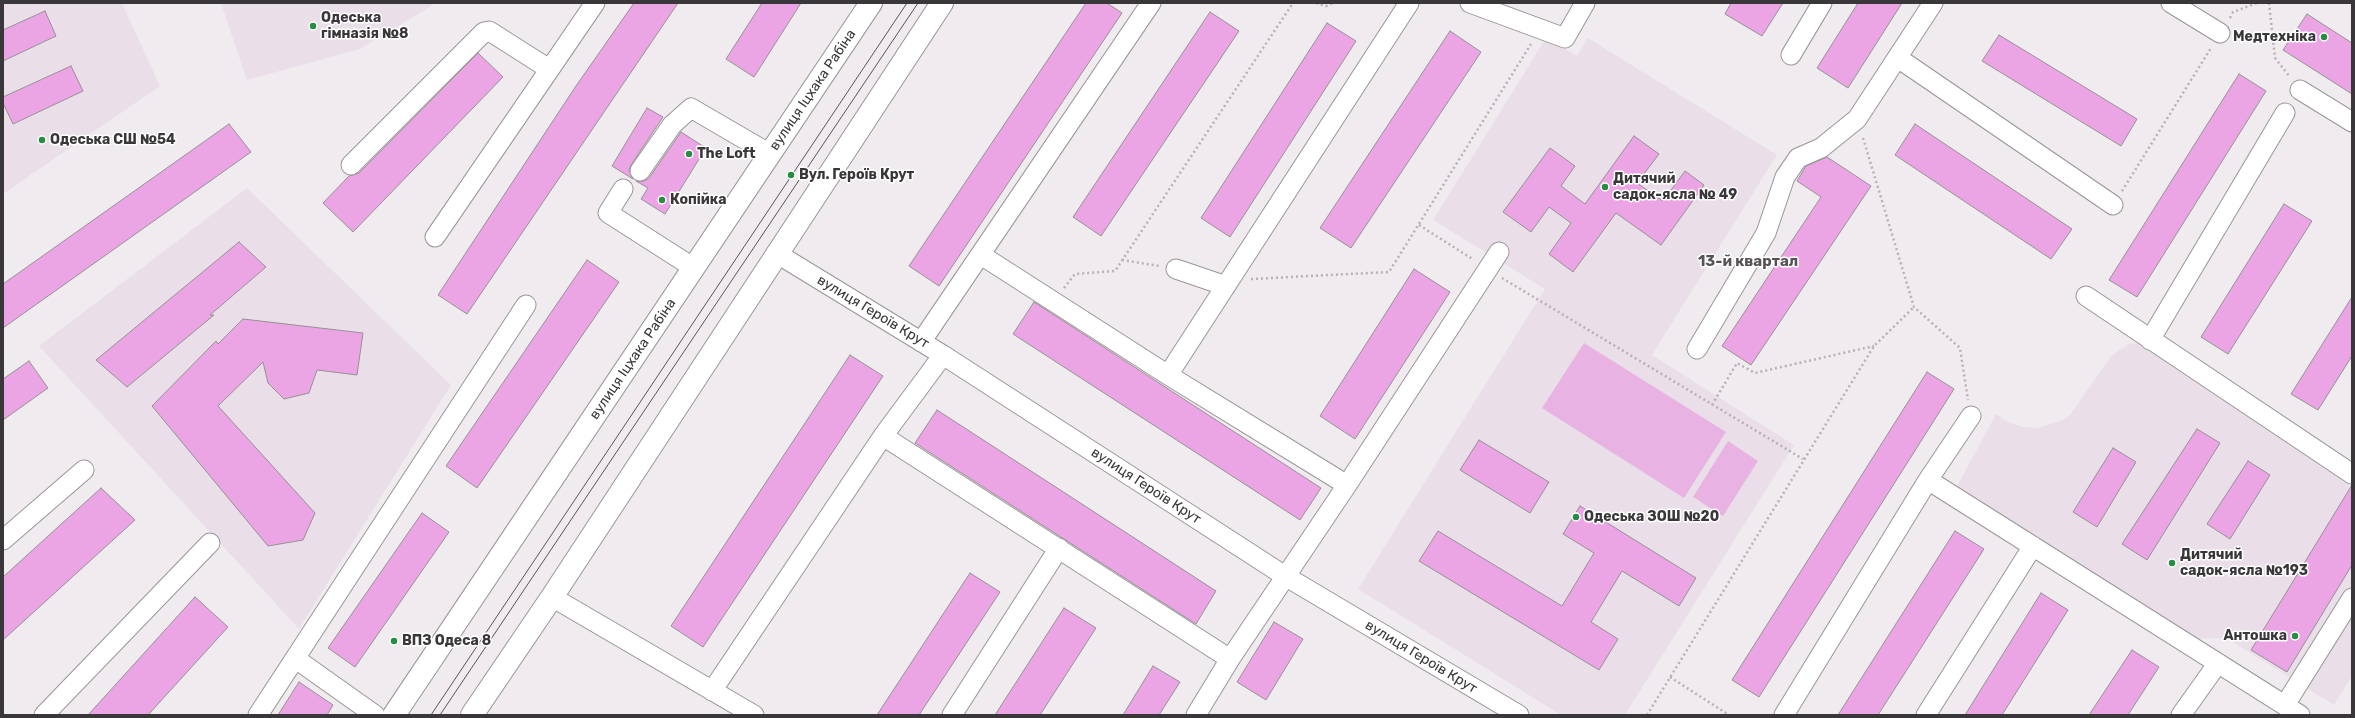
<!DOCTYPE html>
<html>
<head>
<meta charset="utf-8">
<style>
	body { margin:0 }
	#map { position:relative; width:2355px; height:718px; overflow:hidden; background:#f0ebef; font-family:Rubik,sans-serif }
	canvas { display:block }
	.frame { position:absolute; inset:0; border:4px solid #393739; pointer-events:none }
</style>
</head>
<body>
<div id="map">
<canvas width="2355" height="718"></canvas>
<div class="frame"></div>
</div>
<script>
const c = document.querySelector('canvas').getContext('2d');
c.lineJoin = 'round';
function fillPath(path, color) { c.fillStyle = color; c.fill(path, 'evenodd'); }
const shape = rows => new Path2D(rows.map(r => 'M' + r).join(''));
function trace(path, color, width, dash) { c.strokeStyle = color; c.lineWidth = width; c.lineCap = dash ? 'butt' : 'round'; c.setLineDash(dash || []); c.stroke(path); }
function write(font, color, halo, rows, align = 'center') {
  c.font = font + ' Rubik,sans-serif'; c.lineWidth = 3; c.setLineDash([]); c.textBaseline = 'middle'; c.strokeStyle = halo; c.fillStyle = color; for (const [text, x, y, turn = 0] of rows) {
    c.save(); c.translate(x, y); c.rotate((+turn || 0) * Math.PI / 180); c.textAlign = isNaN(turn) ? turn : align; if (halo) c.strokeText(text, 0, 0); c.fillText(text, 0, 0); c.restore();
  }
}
const built = shape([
	[3,3,122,3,160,86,3,194],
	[221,3,436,3,360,49,247,80],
	[1546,38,1577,56,1588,38,1777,155,1652,355,1794,445,1625,715,1561,715,1358,589,1545,289,1433,220],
	[247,188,451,385,299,629,39,346],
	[2138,343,2147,345,2318,457,2331,472,2352,486,2352,676,2334,705,2226,638,2191,639,1956,488,1996,414,2008,422,2023,427,2038,428,2063,420,2070,415,2111,356,2129,344]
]);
const green = shape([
	[1584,343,1726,432,1684,498,1542,408],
	[1728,441,1758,461,1723,516,1693,497]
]);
const building = shape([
	[634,3,678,3,467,314,438,295,576,86,634,3],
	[762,3,801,3,754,77,726,59,762,3],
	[1086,3,1107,3,1122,13,939,286,909,266,1086,3],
	[1731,3,1783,3,1762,36,1725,14,1731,3],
	[1858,3,1902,3,1848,88,1817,68,1858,3],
	[45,11,56,36,3,61,3,30,45,11],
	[1210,12,1239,31,1101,236,1073,217,1210,12],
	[2307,14,2352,43,2352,94,2283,50,2307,14],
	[1327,23,1356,41,1230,237,1201,218,1327,23],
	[1450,31,1481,52,1351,248,1320,228,1450,31],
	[1999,35,2137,119,2121,146,1982,61,1999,35],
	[478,53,503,77,353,232,323,203,349,176,359,173,478,53],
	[71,66,83,91,13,124,3,103,3,97,71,66],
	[2239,74,2266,91,2137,297,2109,280,2239,74],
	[647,108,663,117,631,165,629,170,633,179,612,166,647,108],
	[229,124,251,152,3,328,3,284,229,124],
	[1915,124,2072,229,2051,259,1895,155,1915,124],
	[681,132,706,148,665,214,641,199,648,188,636,181,644,181,649,178,681,132],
	[1634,136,1659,154,1637,183,1663,201,1685,171,1704,185,1661,245,1616,213,1573,272,1549,254,1571,223,1549,207,1531,232,1503,212,1550,148,1575,166,1561,186,1585,204,1634,136],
	[1827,157,1871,186,1751,365,1722,346,1821,197,1797,181,1806,166,1827,157],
	[2284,204,2312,221,2228,354,2201,337,2284,204],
	[239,242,266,267,210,315,214,315,127,387,96,360,239,242],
	[587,260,619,282,477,488,446,466,587,260],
	[1414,269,1450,292,1355,439,1320,416,1414,269],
	[2352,297,2352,356,2318,410,2291,394,2352,297],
	[1034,302,1321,488,1300,520,1013,334,1034,302],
	[243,319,363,333,357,375,317,370,309,393,284,399,268,383,263,362,218,406,315,513,303,540,268,546,152,406,216,341,218,344,243,319],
	[850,355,883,376,703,647,671,626,850,355],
	[29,361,48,388,3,420,3,379,29,361],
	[1927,372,1954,389,1759,697,1732,680,1927,372],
	[937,410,1216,591,1196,624,915,443,937,410],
	[2197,429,2220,443,2147,560,2122,544,2197,429],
	[1479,440,1549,482,1530,513,1460,470,1479,440],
	[2113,448,2136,462,2097,527,2073,512,2113,448],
	[2248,461,2270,475,2230,539,2207,524,2248,461],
	[2352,485,2352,565,2287,672,2251,650,2352,485],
	[101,488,135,520,3,640,3,577,101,488],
	[1580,506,1696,578,1679,606,1622,571,1591,622,1618,639,1599,670,1419,561,1438,531,1562,606,1594,553,1563,534,1580,506],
	[422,513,449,532,355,667,328,648,422,513],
	[1955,531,1984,549,1878,715,1838,715,1955,531],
	[970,573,1000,592,919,715,877,715,970,573],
	[2041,593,2068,610,2002,715,1965,715,2041,593],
	[195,597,228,627,148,715,88,715,195,597],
	[1064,608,1096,628,1040,715,995,715,1064,608],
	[1274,622,1303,639,1266,700,1237,682,1274,622],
	[2132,650,2159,667,2128,715,2089,715,2132,650],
	[1153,666,1180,682,1159,715,1123,715,1153,666],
	[299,682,333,705,327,715,278,715,299,682]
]);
const path = shape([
	[1316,3,1326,6,1333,3],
	[2269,3,2275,58,2290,77],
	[2230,18,2233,12,2257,3],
	[1863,138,1914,307,1960,348,1968,400],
	[2122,191,2211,48],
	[1419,225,1474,260],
	[1122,260,1160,266],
	[1502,278,1803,459],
	[1251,279,1389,272,1531,44],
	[1064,288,1075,274,1115,271,1293,3],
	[1712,405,1737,363,1755,373,1874,346],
	[1670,677,1729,715],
	[1647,715,1874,346,1914,307]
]);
const minor = shape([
	[1470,3,1565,38,1585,3],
	[2171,3,2220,33],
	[1791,55,1822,3],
	[1898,58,2113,205],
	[2300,90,2352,122],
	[351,165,484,32,489,31,494,34,549,69],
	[640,171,672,125,691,108,770,154],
	[623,189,608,213,694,268],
	[435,237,595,3],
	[776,253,943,355,1285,576,1519,715],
	[981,255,1168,375,1347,485],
	[1176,269,1226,286],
	[2086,296,2352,474],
	[2150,340,2285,113],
	[921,342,1151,3],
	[1697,349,1766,233,1785,177,1798,158,1821,148,1857,119,1933,3],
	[1168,375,1409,3],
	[883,436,1230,659,1347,485,1499,252],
	[1928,480,2300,715],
	[3,540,84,470],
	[552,597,754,715],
	[296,659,375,715],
	[712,691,883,436,943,355],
	[2285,705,2352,598],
	[44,715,210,543],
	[258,715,526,305],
	[952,715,1059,548],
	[1196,715,1230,659],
	[1784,715,1928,480,1971,416],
	[1926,715,2033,546],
	[2181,715,2218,663]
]);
const major = shape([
	[394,715,871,3],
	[472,715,552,597,942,3]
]);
const tram = shape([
	[431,715,907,3],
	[440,715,918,3]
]);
const markers = [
	[313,26,4,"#278d42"],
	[2324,37,4,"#278d42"],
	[42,140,4,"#278d42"],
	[689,154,4,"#278d42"],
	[791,175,4,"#278d42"],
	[1605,187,4,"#278d42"],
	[662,200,4,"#278d42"],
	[1576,517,4,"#278d42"],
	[2172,563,4,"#278d42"],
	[2295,636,4,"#278d42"],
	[394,641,4,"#278d42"]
];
const poiNames = [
	["Одеська",321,18],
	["гімназія №8",321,34],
	["Медтехніка",2316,37,"right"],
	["Одеська СШ №54",50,140],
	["The Loft",697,154],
	["Вул. Героїв Крут",799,175],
	["Дитячий",1613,179],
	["садок-ясла № 49",1613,195],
	["Копійка",670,200],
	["Одеська ЗОШ №20",1584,517],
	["Дитячий",2180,555],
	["садок-ясла №193",2180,571],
	["Антошка",2287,636,"right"],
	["ВПЗ Одеса 8",402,641]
];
const streetNames = [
	["вулиця Іцхака Рабіна",813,90,-56],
	["вулиця Героїв Крут",873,312,31],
	["вулиця Іцхака Рабіна",633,359,-56],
	["вулиця Героїв Крут",1146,486,33],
	["вулиця Героїв Крут",1421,657,31]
];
const neighbourhoodNames = [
	["13-й квартал",1748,262]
];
fillPath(built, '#eadfe9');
fillPath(green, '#e8b3e2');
fillPath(building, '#eca5e4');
trace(building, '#959195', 1);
trace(minor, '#999598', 21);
trace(major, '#999598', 24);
trace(path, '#b5b1b4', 2.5, [2, 3]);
trace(minor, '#fff', 19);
trace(major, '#fff', 22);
trace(tram, '#575557', 1);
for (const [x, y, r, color] of markers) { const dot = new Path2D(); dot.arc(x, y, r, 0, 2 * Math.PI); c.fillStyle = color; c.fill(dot); trace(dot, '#fff', 1.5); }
write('bold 14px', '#393739', '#fff', poiNames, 'left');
write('14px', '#393739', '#fff', streetNames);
write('bold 15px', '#565255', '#fff', neighbourhoodNames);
</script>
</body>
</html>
